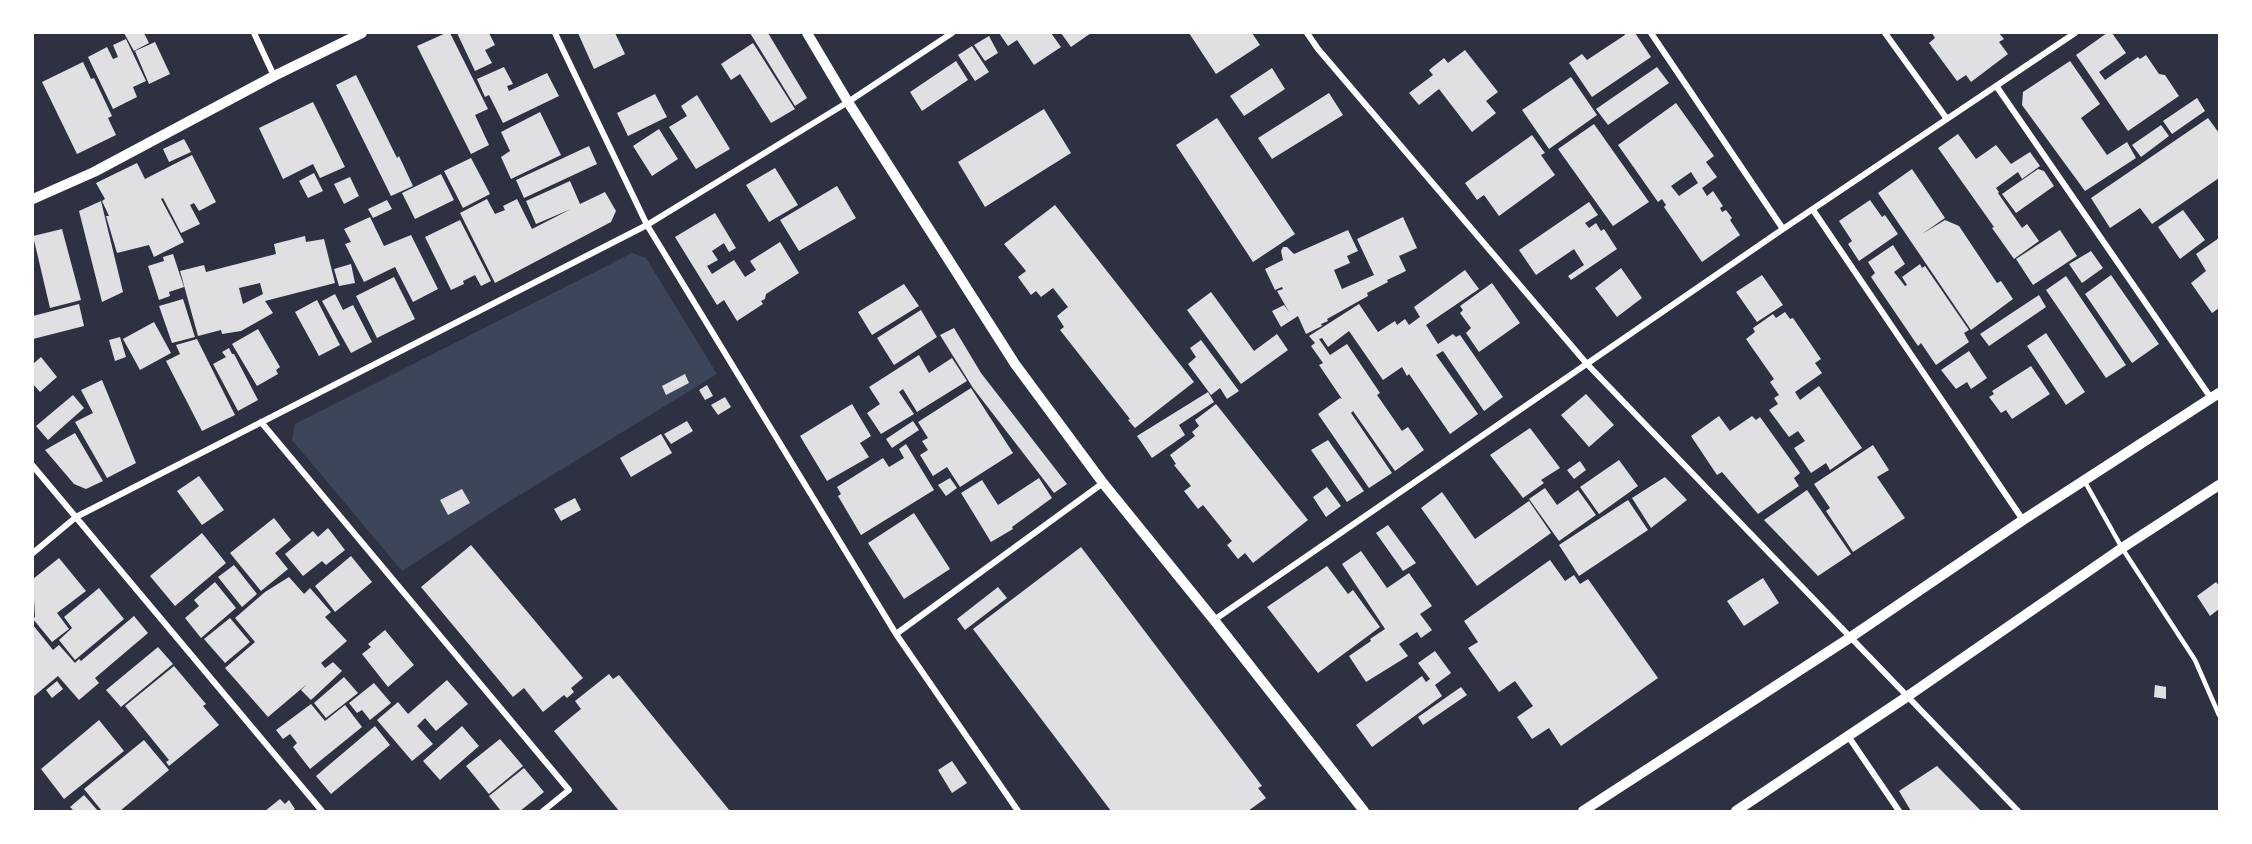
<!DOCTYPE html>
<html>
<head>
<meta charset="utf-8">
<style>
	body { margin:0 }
	#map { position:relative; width:2252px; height:844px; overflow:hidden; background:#2d3142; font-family:"DM Sans",sans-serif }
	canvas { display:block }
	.frame { position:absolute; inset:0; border:34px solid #fff; pointer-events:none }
</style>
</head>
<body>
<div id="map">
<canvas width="2252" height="844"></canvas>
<div class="frame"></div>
</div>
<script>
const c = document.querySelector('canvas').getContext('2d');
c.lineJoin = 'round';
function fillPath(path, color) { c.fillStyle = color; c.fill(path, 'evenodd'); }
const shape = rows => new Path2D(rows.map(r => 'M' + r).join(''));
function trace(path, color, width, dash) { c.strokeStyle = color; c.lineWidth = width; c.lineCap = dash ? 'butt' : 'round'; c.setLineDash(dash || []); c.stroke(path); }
const green = shape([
	[632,253,646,258,717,374,497,509,402,571,292,440,295,424]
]);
const building = shape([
	[124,33,144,33,149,43,134,51],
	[446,33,450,33,488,109,475,115,489,145,471,154,417,46],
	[457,33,489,33,495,45,485,50,492,63,475,71],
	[578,33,615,33,625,54,594,69],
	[750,33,768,33,807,98,795,106],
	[999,33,1051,33,1061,47,1034,65,1017,40,1008,46],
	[1061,33,1091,33,1071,47],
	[1189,33,1252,33,1260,45,1216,74],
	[1624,33,1635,33,1651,57,1592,97,1569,63,1582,54,1587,60,1625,35],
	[1932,33,1999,33,2004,39,1999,42,2008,54,1971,82,1966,75,1957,81,1929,43,1935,38],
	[2107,33,2112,33,2126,53,2099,72,2105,80,2138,57,2140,59,2146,55,2159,74,2165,75,2179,96,2128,131,2076,55],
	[989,36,998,53,985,61,974,45],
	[126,39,146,81,133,87,137,97,113,109,88,57,107,47,113,59,118,57,113,45],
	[155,42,170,74,149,84,135,51],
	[753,43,795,109,771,123,740,74,731,80,721,64],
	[972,46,989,72,975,81,958,55],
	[1465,50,1498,92,1486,101,1496,113,1472,132,1439,89,1419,105,1409,93,1433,75,1429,70,1444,58,1448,63],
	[956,61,968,80,922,111,910,92],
	[2070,61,2100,104,2081,118,2107,155,2127,142,2136,158,2085,191,2022,105,2023,92],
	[83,62,91,79,94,78,112,116,108,118,116,135,77,154,42,82],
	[504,67,513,84,507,86,509,91,547,73,559,96,503,123,489,95,485,97,477,79],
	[1657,67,1669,83,1608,125,1596,109],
	[1272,68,1285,89,1244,116,1230,96],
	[356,75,397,158,399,156,413,186,391,196,336,85],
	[1571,77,1597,115,1549,149,1522,110],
	[1329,93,1343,115,1272,159,1258,138],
	[655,94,667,117,628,136,617,113],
	[697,95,730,149,696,169,669,127,687,116,681,106],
	[2197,98,2205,111,2172,134,2163,121],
	[313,102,345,167,320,178,313,164,283,179,259,128],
	[1676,103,1714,156,1706,162,1717,177,1702,188,1707,196,1713,191,1723,206,1720,208,1722,212,1726,210,1732,218,1730,220,1740,235,1702,262,1664,207,1666,205,1662,199,1658,202,1618,145],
	[1691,172,1698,183,1679,196,1671,186],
	[1044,109,1071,153,985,207,958,162],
	[540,112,561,155,511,179,501,157,510,151,501,132],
	[1217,118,1295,234,1253,262,1176,145],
	[2208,118,2219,133,2219,178,2152,224,2140,208,2110,228,2091,198],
	[1594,124,1649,202,1613,226,1558,149],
	[2161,125,2169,136,2141,157,2132,145],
	[659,129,678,159,652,176,633,146],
	[1958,134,1976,159,1996,145,2011,164,2030,152,2040,166,2022,179,2018,172,1996,188,1999,192,1998,193,2022,228,2027,224,2039,241,2014,259,1992,228,1994,227,1938,148],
	[1532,135,1545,153,1541,155,1555,175,1499,216,1484,195,1477,200,1465,183],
	[184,139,191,152,169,162,163,149],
	[589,146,597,164,524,198,516,180],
	[192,155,216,202,199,211,194,203,190,205,200,224,181,233,163,198,161,199,184,242,154,257,149,245,117,253,106,216,109,216,102,201,105,199,96,183,137,163,145,179],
	[471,158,490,194,463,208,444,171],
	[775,168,798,205,769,222,746,185],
	[1912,169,1945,218,1922,234,1945,220,1959,226,1997,283,2001,281,2013,299,1971,330,1878,193],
	[2038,169,2044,171,2054,186,2016,213,2002,194],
	[314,173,323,191,308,198,299,181],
	[441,174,454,200,415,219,402,193],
	[350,177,359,196,344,204,334,184],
	[570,181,580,204,605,192,616,211,611,222,495,283,460,213,487,199,495,214,505,210,503,206,517,199,532,229,571,209,536,224,526,201],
	[837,186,856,218,799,251,780,220],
	[387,200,392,209,373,218,368,209],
	[1870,200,1882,217,1885,215,1898,234,1859,261,1848,244,1852,241,1839,221],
	[101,201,123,292,102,302,79,211],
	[1589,202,1598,215,1585,223,1589,228,1596,223,1601,231,1604,229,1617,249,1571,280,1568,276,1584,265,1574,249,1536,275,1519,250],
	[1055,205,1194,382,1135,428,1128,420,1130,419,1060,330,1064,327,1057,316,1068,307,1053,288,1041,297,1036,291,1031,295,1018,277,1026,271,1004,244],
	[2183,210,2205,240,2180,259,2158,227],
	[715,213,736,248,729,252,724,243,712,251,718,260,707,266,712,274,734,260,745,277,756,270,750,261,780,242,799,273,766,294,765,299,761,301,763,304,737,321,724,300,717,305,675,237],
	[370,217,384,246,411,235,438,289,413,302,395,267,364,282,345,244,351,242,344,229],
	[1403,217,1417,248,1399,256,1406,271,1387,280,1388,282,1367,293,1368,296,1327,319,1328,321,1321,324,1322,326,1306,334,1298,316,1281,327,1272,311,1284,305,1289,312,1277,291,1283,289,1282,287,1275,290,1265,269,1283,260,1281,251,1283,247,1287,247,1294,254,1348,230,1358,251,1347,256,1350,263,1334,270,1342,289,1374,275,1357,239],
	[460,220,491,281,481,286,475,275,463,281,464,284,451,290,425,237],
	[62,229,81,300,50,308,33,236],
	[2060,230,2077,256,2033,285,2016,259],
	[305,236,306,242,324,239,335,283,265,301,273,313,241,331,222,334,221,330,198,336,180,271,204,265,206,272,276,254,274,244],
	[260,283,263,294,243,304,239,288],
	[2219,238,2219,308,2212,313,2191,283,2206,271,2196,254],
	[1893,245,1905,264,1894,272,1905,286,1907,285,1902,277,1920,264,1922,268,1925,266,1969,330,1964,333,1969,342,1936,365,1921,343,1918,346,1871,277,1875,273,1868,262],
	[2091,251,2103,268,2082,283,2069,264],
	[173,254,184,287,169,292,170,296,159,300,148,266,164,261,163,257],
	[351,264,355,283,339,286,334,269],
	[1621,268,1642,298,1617,317,1595,288],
	[1465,270,1479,289,1426,325,1438,344,1453,334,1456,337,1460,335,1503,397,1484,411,1443,351,1436,355,1478,414,1450,434,1409,374,1407,376,1402,367,1383,380,1349,331,1328,347,1322,338,1319,339,1330,355,1347,344,1380,393,1377,395,1402,431,1408,427,1424,450,1395,471,1353,411,1351,413,1392,473,1369,488,1318,414,1340,398,1342,399,1319,365,1323,363,1311,346,1315,343,1309,336,1359,304,1378,332,1395,321,1397,325,1405,319,1409,325,1420,317,1414,307],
	[1762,275,1783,305,1757,322,1736,292],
	[2111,275,2159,344,2132,363,2085,294],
	[2066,276,2126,365,2106,378,2046,290],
	[394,277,415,319,377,338,356,296],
	[1492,283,1520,323,1479,352,1466,333,1471,328,1460,313,1463,310,1460,306],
	[904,284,919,306,872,335,858,312],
	[1211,292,1254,351,1277,334,1288,350,1241,384,1187,310],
	[335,294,343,310,353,305,372,342,351,353,322,301],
	[2039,295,2046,307,1989,346,1980,334],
	[183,299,195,337,172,343,159,306],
	[317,300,340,345,319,356,295,312],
	[79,304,84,326,33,339,33,316],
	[921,310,937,337,894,365,877,338],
	[1785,312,1790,319,1793,318,1821,359,1815,363,1822,373,1795,392,1800,400,1819,386,1862,448,1830,470,1826,463,1811,473,1794,448,1805,441,1798,431,1789,437,1769,410,1778,404,1774,398,1779,395,1770,382,1774,379,1746,339,1755,332,1753,328,1773,314,1776,318],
	[154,322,171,353,140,370,123,339],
	[954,328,981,373,1067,484,1054,493,973,388,940,335],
	[258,329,280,367,276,370,278,374,257,386,232,344],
	[2046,333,2085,392,2066,405,2027,346],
	[120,337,126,357,115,361,109,340],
	[197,339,235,415,202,431,166,361,180,354,176,345],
	[1201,340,1239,391,1227,399,1220,388,1211,395,1188,364,1196,357,1190,348],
	[229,348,232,354,234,354,258,400,238,411,213,364,226,357,222,352],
	[1969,351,1987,378,1971,389,1967,382,1956,389,1941,370],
	[919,355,929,373,952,358,967,381,917,412,903,389,899,392,914,414,881,434,867,413,880,404,869,387],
	[41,357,57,377,40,392,33,384,33,364],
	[2031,366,2050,394,2012,419,2006,410,2001,413,1989,397,1994,394,1992,391],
	[685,374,689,383,666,395,662,386],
	[102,380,136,463,107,478,75,422,93,413,81,390],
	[707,385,713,396,705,400,699,390],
	[971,388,1013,453,960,487,947,467,933,476,920,455,928,450,922,441,928,438,918,422],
	[1208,392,1214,402,1179,425,1185,435,1152,458,1137,436],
	[1586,394,1614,425,1589,447,1561,415],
	[73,395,84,408,48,440,36,426],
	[725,397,731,407,718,415,711,405],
	[852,404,871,436,860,443,869,457,827,481,800,436],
	[1216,404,1308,520,1253,563,1245,553,1238,559,1227,545,1232,541,1203,505,1198,509,1184,491,1191,486,1174,465,1176,464,1170,455,1195,436,1192,432,1199,426,1195,420],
	[1719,416,1730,431,1752,416,1756,420,1760,417,1800,473,1794,478,1799,486,1758,514,1722,472,1717,475,1691,436],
	[687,421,693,431,671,444,664,434],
	[913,421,919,430,892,448,886,439],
	[1530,428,1560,468,1541,480,1544,483,1523,498,1490,455],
	[75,433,103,481,86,489,74,484,45,450],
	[661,434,672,453,631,477,620,458],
	[1328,440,1364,491,1347,502,1311,450],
	[906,444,934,490,861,535,838,496,841,494,837,487,883,458,889,467,904,458,899,449],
	[1873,445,1889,470,1877,477,1905,518,1853,552,1826,511,1830,508,1814,484],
	[1619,460,1638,486,1599,514,1580,487],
	[1580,461,1586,470,1574,479,1567,470],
	[199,476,224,510,202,525,177,491],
	[1665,477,1687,500,1651,528,1632,498],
	[950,478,957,488,946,496,938,485],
	[1039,478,1052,498,1012,527,1013,529,991,542,961,493,982,480,998,505],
	[1327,487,1341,506,1326,517,1313,497],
	[1545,488,1557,505,1578,490,1596,515,1559,541,1529,499],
	[462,489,470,503,448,515,440,500],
	[1807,490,1851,554,1818,576,1764,520],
	[1442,492,1475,539,1529,501,1551,533,1477,586,1421,508],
	[575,498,581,510,561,521,554,509],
	[1628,500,1648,530,1579,576,1559,545],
	[914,513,950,569,904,599,868,543],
	[274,518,291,540,275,553,288,569,261,591,230,553],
	[1388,525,1416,563,1403,571,1376,533],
	[328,528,345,550,326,565,322,561,303,576,285,554,313,531,318,537],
	[202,533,226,563,175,606,150,576],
	[471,545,583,678,571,688,574,692,567,698,564,695,543,712,524,688,513,697,421,587],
	[1081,547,1262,786,1258,788,1266,798,1248,811,1111,811,973,629],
	[1361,551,1387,588,1409,573,1432,606,1420,614,1432,630,1421,638,1417,632,1399,644,1408,656,1366,682,1349,656,1371,641,1370,639,1385,629,1342,564],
	[351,556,372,582,335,612,315,586],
	[59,558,86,591,57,613,69,629,52,642,33,619,35,617,33,579],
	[1550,560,1565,581,1574,575,1580,584,1588,579,1658,678,1561,746,1549,728,1532,739,1517,717,1533,706,1515,681,1499,692,1468,648,1478,642,1464,621],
	[234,565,257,594,242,607,218,577],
	[1327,566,1348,594,1353,590,1380,627,1318,673,1267,607],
	[289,577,304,594,310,588,331,612,325,617,347,641,321,663,325,668,333,662,342,671,311,700,301,690,307,684,268,717,225,668,255,642,235,618,265,592],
	[1763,578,1779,603,1744,626,1727,601],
	[215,582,236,608,201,638,185,618,199,606,194,600],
	[2216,582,2219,586,2219,609,2210,616,2197,596],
	[998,587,1007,598,965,630,957,619],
	[99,588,124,619,75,660,59,640,72,628,64,617],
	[134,616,148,633,95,678,99,683,79,700,58,676,33,697,33,625,53,650,59,645,75,663,79,659,81,661],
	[230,618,250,642,225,663,204,639],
	[385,630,414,665,388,687,362,654,371,647,368,644],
	[158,647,173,664,121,707,106,690],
	[1435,651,1451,673,1435,685,1442,696,1372,747,1356,725,1422,676,1426,682,1430,679,1418,663],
	[174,666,206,704,203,706,219,725,169,766,166,762,169,760,125,706],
	[609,674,613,679,619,675,730,811,619,811,554,731,581,709,575,701],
	[344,677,358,693,326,718,314,703],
	[447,680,468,704,436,731,425,718,417,726,433,744,412,761,377,720,398,702,408,714],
	[57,681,63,689,52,698,46,690],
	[374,683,391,703,370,720,362,710,357,713,349,703],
	[2155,685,2166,687,2166,699,2154,697],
	[1461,687,1467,695,1423,725,1418,717],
	[311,704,325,721,345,705,362,727,310,769,293,747,297,743,290,734,283,739,276,730],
	[99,720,124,751,64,799,41,769],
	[375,726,390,745,331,794,316,776],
	[462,726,479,746,440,780,423,761],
	[500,739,523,766,489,794,466,766],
	[144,740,169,770,120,811,102,811,84,789],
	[952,761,967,783,952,793,938,770],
	[1937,766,1981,811,1911,811,1899,791],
	[524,768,544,792,520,811,501,811,489,796],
	[84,795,98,811,74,811,70,807],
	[280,799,285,804,289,800,295,809,292,811,265,811]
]);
const service = shape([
	[2085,482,2122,548,2195,660,2219,715]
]);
const minor = shape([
	[254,33,274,76],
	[555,33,647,225,896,634,1018,811],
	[1307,33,1318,49,1587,364,2018,811],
	[1651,33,1783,229],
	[1885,33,1947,119],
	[1997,87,2211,398],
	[1813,210,2023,520],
	[261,422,569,790,543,811],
	[33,466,322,811],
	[33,553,76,517,647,225,848,102,952,33],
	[1214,620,1783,229,2075,33],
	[896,634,1103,483],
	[1848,736,1899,811]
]);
const tertiary = shape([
	[807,33,848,102,1015,364,1103,483,1214,620,1364,811],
	[33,199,94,172,274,76,362,33],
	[1583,811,1851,637,2023,520,2219,393],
	[1736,811,1908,696,2122,548,2219,485]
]);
fillPath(green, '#3c4559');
fillPath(building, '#e0e0e3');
trace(service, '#fff', 4.5);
trace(minor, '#fff', 6);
trace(tertiary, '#fff', 10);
</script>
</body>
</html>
